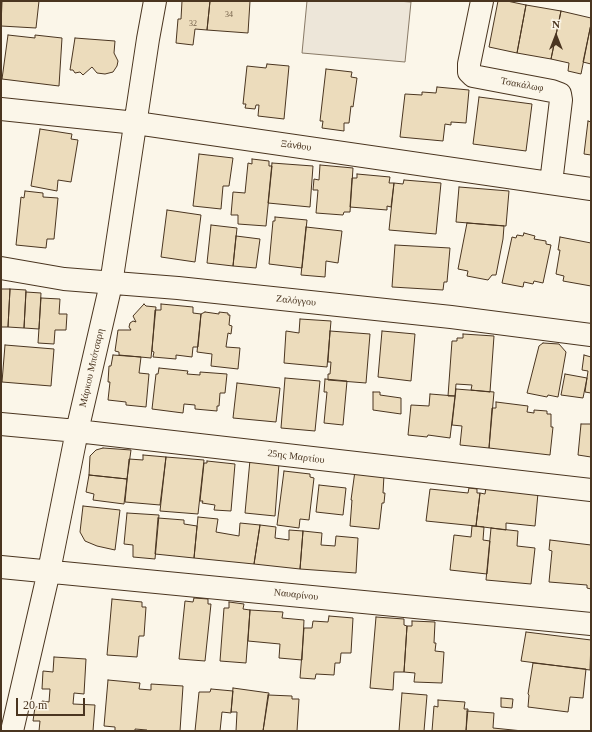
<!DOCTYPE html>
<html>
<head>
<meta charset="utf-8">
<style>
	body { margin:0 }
	#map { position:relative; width:592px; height:732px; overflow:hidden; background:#fbf6e9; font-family:Georgia,serif }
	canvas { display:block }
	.frame { position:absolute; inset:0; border:2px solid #4a3520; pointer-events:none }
	.north { position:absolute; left:536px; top:16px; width:40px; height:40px; -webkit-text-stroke:3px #fbf6e9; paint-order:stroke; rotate:0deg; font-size:11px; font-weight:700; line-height:16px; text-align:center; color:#4a3520 }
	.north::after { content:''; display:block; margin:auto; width:14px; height:18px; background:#4a3520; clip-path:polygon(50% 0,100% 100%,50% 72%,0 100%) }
	.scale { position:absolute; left:16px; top:698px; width:69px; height:18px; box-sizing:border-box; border:2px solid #4a3520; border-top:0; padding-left:5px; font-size:12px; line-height:14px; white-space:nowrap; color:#4a3520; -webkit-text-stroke:3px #fbf6e9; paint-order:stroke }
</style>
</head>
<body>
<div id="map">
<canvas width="592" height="732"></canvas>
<div class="frame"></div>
<div class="north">N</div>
<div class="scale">20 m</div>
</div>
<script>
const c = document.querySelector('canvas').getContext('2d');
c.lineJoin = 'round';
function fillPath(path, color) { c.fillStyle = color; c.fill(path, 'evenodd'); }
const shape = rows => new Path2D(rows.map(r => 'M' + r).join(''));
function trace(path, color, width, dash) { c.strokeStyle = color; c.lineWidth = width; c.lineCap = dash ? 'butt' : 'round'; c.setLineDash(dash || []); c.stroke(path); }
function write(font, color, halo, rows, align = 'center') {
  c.font = font + ' Georgia,serif'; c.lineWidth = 3; c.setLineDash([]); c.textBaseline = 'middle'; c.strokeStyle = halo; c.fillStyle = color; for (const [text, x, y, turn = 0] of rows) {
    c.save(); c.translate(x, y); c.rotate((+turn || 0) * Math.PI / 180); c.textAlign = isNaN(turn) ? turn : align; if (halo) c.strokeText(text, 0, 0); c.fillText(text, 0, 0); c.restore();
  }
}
const green = shape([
	[307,1,397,1,411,2,405,62,302,53,307,1]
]);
const building = shape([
	[2,1,39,1,36,28,1,26,2,1],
	[182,1,210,1,207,30,195,29,193,45,176,43,178,19,181,19,182,1],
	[210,1,250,1,248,33,207,30,210,1],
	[498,1,507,1,526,5,517,53,489,47,498,1],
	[526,5,561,11,551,59,517,53,526,5],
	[561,11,591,18,591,24,581,74,568,71,569,63,551,59,561,11],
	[591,24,591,64,583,62,591,24],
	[8,35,35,38,35,35,62,38,59,86,2,79,8,35],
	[75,38,115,41,114,53,118,61,117,66,113,72,105,74,97,73,92,67,83,75,80,72,75,73,73,70,70,70,75,38],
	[267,64,289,66,284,119,258,116,259,105,256,105,255,109,245,108,246,104,243,104,247,66,266,68,267,64],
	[326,69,352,72,351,77,357,78,353,107,351,106,349,123,344,123,344,131,322,128,323,121,320,121,326,69],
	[437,87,469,90,466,123,451,122,451,125,445,124,443,141,400,137,405,94,422,95,422,92,436,93,437,87],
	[479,97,532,104,526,151,473,144,479,97],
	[588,121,591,122,591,155,584,154,588,121],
	[40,129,72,134,71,139,78,140,71,182,58,180,57,191,31,186,40,129],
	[199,154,233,158,229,186,223,186,221,209,193,206,199,154],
	[252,159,269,161,269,166,272,166,266,226,238,224,238,215,231,215,233,192,245,193,248,163,252,164,252,159],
	[272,163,313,166,310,207,268,203,272,163],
	[320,165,353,168,350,212,344,212,343,215,316,213,318,190,313,190,314,179,319,180,320,165],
	[357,174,390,177,389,183,394,183,391,207,387,206,387,210,350,207,352,178,357,178,357,174],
	[404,180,441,183,436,234,389,230,394,183,403,184,404,180],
	[459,187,509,191,506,226,456,222,459,187],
	[25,191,43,193,43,197,58,198,54,239,47,239,46,248,16,245,21,197,24,198,25,191],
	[167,210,201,215,195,262,161,257,167,210],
	[275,217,307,220,302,268,269,264,273,221,275,221,275,217],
	[467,223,504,226,503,239,496,275,492,275,488,280,467,276,468,271,458,269,467,223],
	[211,225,237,228,233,266,207,263,211,225],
	[306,227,342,231,338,263,326,261,325,277,301,275,306,227],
	[524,233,535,236,534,239,546,241,546,244,551,245,543,283,534,281,533,284,524,282,523,287,502,283,512,237,516,238,517,235,523,236,524,233],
	[236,236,260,239,256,268,233,266,236,236],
	[560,237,591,243,591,286,563,281,564,276,556,274,560,250,558,250,560,237],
	[395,245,450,248,447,282,444,282,443,290,392,287,395,245],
	[1,289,10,289,8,327,1,327,1,289],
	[10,289,26,290,24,328,8,327,10,289],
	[26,292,41,293,39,329,24,328,26,292],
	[41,298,60,299,59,314,67,314,66,330,55,330,54,344,38,343,41,298],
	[144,304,146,306,156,307,151,358,119,355,119,352,115,351,118,330,131,330,129,327,130,323,133,321,136,322,133,316,144,304],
	[161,304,193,307,193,313,201,314,198,347,193,347,192,357,176,355,176,359,153,357,154,352,152,351,155,310,161,310,161,304],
	[205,312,219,314,219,312,228,313,228,315,230,315,229,325,232,326,231,334,228,333,226,347,240,348,238,369,211,366,212,354,197,352,201,314,205,312],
	[300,319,331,321,327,367,284,363,286,331,299,333,300,319],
	[330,331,370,334,366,383,328,380,328,374,330,374,331,362,328,362,330,331],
	[382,331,415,334,411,381,378,377,382,331],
	[463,334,494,336,490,392,471,390,472,385,456,384,455,396,448,396,452,341,457,341,457,338,463,338,463,334],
	[543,343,559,344,566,352,558,397,548,395,547,397,527,393,539,346,543,343],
	[5,345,54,349,51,386,2,382,5,345],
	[113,355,141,357,139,373,149,374,146,407,126,405,126,402,108,400,110,382,108,382,109,366,111,366,113,355],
	[584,355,591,357,591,393,585,392,588,371,582,370,584,355],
	[159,368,188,371,187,374,200,375,200,372,227,374,225,393,220,393,219,406,217,406,217,411,195,409,195,405,184,404,183,413,152,409,156,374,158,374,159,368],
	[565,374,587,378,583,398,561,395,565,374],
	[285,378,320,381,315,431,281,428,285,378],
	[325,379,347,381,343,425,324,423,327,392,324,392,325,379],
	[237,383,280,388,276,422,233,418,237,383],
	[456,389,494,392,489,448,460,445,462,426,452,425,456,389],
	[373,392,380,392,380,395,401,398,401,414,373,410,373,392],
	[430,394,455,396,450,438,428,435,427,437,408,435,411,405,429,406,430,394],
	[496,402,528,406,527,412,534,413,534,410,547,411,547,414,551,414,551,427,553,427,550,455,489,448,492,408,496,408,496,402],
	[581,424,591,424,591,457,578,455,581,424],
	[103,448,131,450,127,479,89,475,90,456,96,450,103,448],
	[143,455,166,457,160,505,125,502,129,459,143,460,143,455],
	[166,457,204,460,198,514,160,511,166,457],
	[250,460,279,463,275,516,245,513,250,460],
	[207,461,235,464,231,511,214,510,215,505,202,503,203,501,200,501,204,463,207,463,207,461],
	[284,471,310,474,310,477,314,478,309,520,300,519,299,528,277,525,284,471],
	[355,471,384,475,383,493,385,493,384,503,382,503,379,529,350,526,352,500,351,500,355,471],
	[89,475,127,479,124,504,93,500,94,494,86,492,89,475],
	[319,485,346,488,343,515,316,512,319,485],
	[486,487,538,493,535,526,506,523,506,530,476,526,480,493,485,494,486,487],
	[469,488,477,489,477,493,480,493,476,526,426,521,430,489,468,493,469,488],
	[83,506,120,510,115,550,97,546,85,541,80,532,83,506],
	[127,513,159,515,155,559,133,557,133,545,124,544,127,513],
	[198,517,218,519,216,532,239,536,240,523,260,525,254,564,194,558,198,517],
	[158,518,184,520,184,524,197,526,194,558,155,554,158,518],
	[260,525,276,527,275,538,289,540,289,530,303,531,300,569,254,564,260,525],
	[472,526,484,527,483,540,490,541,487,574,450,570,454,535,471,537,472,526],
	[491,528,518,531,517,546,535,548,531,584,486,580,491,528],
	[303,531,322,533,321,545,335,546,336,536,358,538,356,573,300,569,303,531],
	[550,540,591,545,591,589,587,588,587,585,549,582,552,551,549,550,550,540],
	[194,598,208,599,208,604,211,604,205,661,179,659,185,601,193,602,194,598],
	[112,599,142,602,142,607,146,607,144,636,139,636,137,657,107,655,112,599],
	[229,602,244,604,243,609,250,610,246,663,220,661,224,608,229,608,229,602],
	[250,610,283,612,282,618,304,620,302,660,279,658,280,644,248,641,250,610],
	[329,616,353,618,351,653,341,653,340,663,335,663,334,675,316,674,315,679,300,678,304,628,312,628,313,621,328,622,329,616],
	[376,617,404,619,404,625,407,626,404,672,394,672,393,690,370,688,376,617],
	[412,621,435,622,434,643,436,643,435,651,444,652,442,683,414,682,415,673,404,672,407,626,412,626,412,621],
	[526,632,591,640,590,670,521,661,526,632],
	[54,657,86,659,84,694,74,693,73,704,95,705,93,731,39,731,40,721,33,721,35,707,42,707,42,701,49,702,50,689,42,689,43,671,53,672,54,657],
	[533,663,586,669,583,698,570,697,568,712,528,707,529,695,528,694,533,663],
	[108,680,140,683,139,689,151,690,151,684,183,686,180,731,147,731,147,730,135,729,135,731,115,731,115,727,104,726,108,680],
	[233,688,269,693,263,731,236,731,237,712,231,712,233,688],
	[211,689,233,691,231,713,222,712,220,731,195,731,199,692,210,692,211,689],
	[402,693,427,695,424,731,399,731,402,693],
	[268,695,292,696,292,699,299,699,297,731,263,731,268,695],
	[501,698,513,699,512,708,501,707,501,698],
	[438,700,465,702,464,709,468,709,466,731,432,731,434,706,438,707,438,700],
	[467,711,494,713,493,728,523,731,466,731,467,711]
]);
const minor = shape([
	[482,1,469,64,469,72,473,76,552,91,560,94,561,100,551,183],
	[1,109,136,123,591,189],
	[1,268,64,279,178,288,451,317,591,335],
	[1,424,77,431,591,490],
	[1,567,591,624],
	[12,731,49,571,77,431,111,284,148,39,155,1]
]);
const numberNames = [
	["34",229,15],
	["32",193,24]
];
const streetNames = [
	["Τσακάλωφ",522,85,10],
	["Ξάνθου",296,146,8],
	["Ζαλόγγου",296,301,6],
	["Μάρκου Μπότσαρη",92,368,-77],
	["25ης Μαρτίου",296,457,7],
	["Ναυαρίνου",296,595,6]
];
fillPath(green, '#ede6d9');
trace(green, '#887966', 1);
fillPath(building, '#ecdcbc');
trace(building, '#4a3520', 1);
trace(minor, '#4a3520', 24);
trace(minor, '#fbf6e9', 22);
write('8px', '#725f47', null, numberNames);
write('10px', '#4a3520', '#fbf6e9', streetNames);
</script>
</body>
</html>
